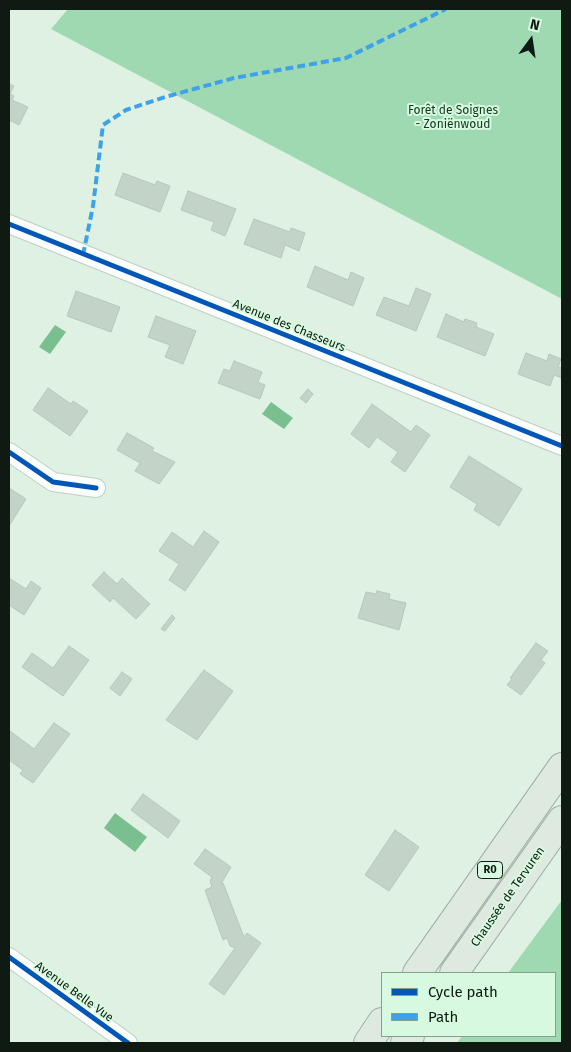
<!DOCTYPE html>
<html>
<head>
<meta charset="utf-8">
<style>
	body { margin:0 }
	#map { position:relative; width:571px; height:1052px; overflow:hidden; background:#dff1e3; font-family:"Fira Sans",sans-serif }
	canvas { display:block }
	.frame { position:absolute; inset:0; border:10px solid #0e1a12; pointer-events:none }
	.legend { position:absolute; left:381px; top:972px; width:175px; height:65px; box-sizing:border-box; background:#d7f9df; border:1px solid #87a08d; margin:0; padding:6px 9px; list-style:none; font-size:15px; color:#0e1a12 }
	.legend li { display:flex; align-items:center; gap:10px; height:25px }
	.legend b { width:25px; border:1px solid #87a08d }
	.north { position:absolute; left:506px; top:15px; width:50px; height:50px; -webkit-text-stroke:4px #d7f9df; paint-order:stroke; rotate:14deg; font-size:14px; font-weight:700; line-height:20px; text-align:center; color:#0e1a12 }
	.north::after { content:''; display:block; margin:auto; width:18px; height:22px; background:#0e1a12; clip-path:polygon(50% 0,100% 100%,50% 72%,0 100%) }
</style>
</head>
<body>
<div id="map">
<canvas width="571" height="1052"></canvas>
<div class="frame"></div>
<ul class="legend">
<li><b style="height:6px;background:#0057b8"></b>Cycle path</li>
<li><b style="height:6px;background:#3da2ea"></b>Path</li>
</ul>
<div class="north">N</div>
</div>
<script>
const c = document.querySelector('canvas').getContext('2d');
c.lineJoin = 'round';
function fillPath(path, color) { c.fillStyle = color; c.fill(path, 'evenodd'); }
const shape = rows => new Path2D(rows.map(r => 'M' + r).join(''));
function trace(path, color, width, dash) { c.strokeStyle = color; c.lineWidth = width; c.lineCap = dash ? 'butt' : 'round'; c.setLineDash(dash || []); c.stroke(path); }
function write(font, color, halo, rows, align = 'center') {
  c.font = font + ' "Fira Sans",sans-serif'; c.lineWidth = 4; c.setLineDash([]); c.textBaseline = 'middle'; c.strokeStyle = halo; c.fillStyle = color; for (const [text, x, y, turn = 0] of rows) {
    c.save(); c.translate(x, y); c.rotate((+turn || 0) * Math.PI / 180); c.textAlign = isNaN(turn) ? turn : align; if (halo) c.strokeText(text, 0, 0); c.fillText(text, 0, 0); c.restore();
  }
}
const forest = shape([
	[68,9,562,9,562,299,51,29],
	[562,900,562,1043,457,1043,462,1036,555,1036,555,973,508,973]
]);
const water = shape([
	[55,325,66,332,50,354,39,347],
	[271,402,293,418,284,429,262,414],
	[115,813,147,837,135,852,104,828]
]);
const building = shape([
	[9,84,14,86,10,94,14,96,12,100,28,107,19,125,9,120,9,84],
	[123,173,155,185,157,181,170,186,160,212,115,195,123,173],
	[188,191,236,209,225,236,211,230,214,222,181,210,188,191],
	[254,219,290,232,291,228,305,233,299,251,285,245,281,258,244,244,254,219],
	[315,266,348,280,351,272,364,278,353,306,307,287,315,266],
	[416,288,431,294,416,331,376,315,384,297,409,306,416,288],
	[76,291,120,307,111,332,67,316,76,291],
	[446,314,464,322,465,319,477,323,476,327,494,334,485,356,437,337,446,314],
	[156,316,196,331,183,364,165,357,170,345,148,337,156,316],
	[526,353,547,361,549,354,561,359,558,367,562,368,562,378,554,375,550,386,518,374,526,353],
	[234,361,262,372,258,382,265,385,260,399,218,383,224,369,230,371,234,361],
	[48,388,71,404,73,401,88,411,70,436,33,410,48,388],
	[308,389,313,394,306,403,300,398,308,389],
	[372,404,411,432,416,425,430,435,405,472,391,462,398,452,377,437,369,448,351,434,372,404],
	[127,433,154,448,152,451,175,462,159,484,135,471,140,463,117,450,127,433],
	[469,456,522,489,499,526,474,510,477,504,450,487,469,456],
	[9,488,26,499,9,526,9,488],
	[204,531,219,542,185,591,169,580,179,564,159,551,172,532,193,547,204,531],
	[104,572,117,584,122,578,150,604,136,619,113,598,110,602,92,585,104,572],
	[9,578,26,589,31,581,41,588,24,615,9,605,9,578],
	[377,591,390,594,389,599,406,603,399,630,358,618,366,592,376,594,377,591],
	[172,615,175,618,165,631,161,629,172,615],
	[536,643,548,651,541,660,545,663,521,695,507,685,512,679,510,678,536,643],
	[69,646,89,660,63,696,22,667,32,653,53,668,69,646],
	[204,670,233,691,197,740,166,720,204,670],
	[122,672,132,679,120,696,110,688,122,672],
	[54,723,70,734,33,783,20,774,23,770,9,760,9,733,10,731,34,749,54,723],
	[143,794,180,821,168,838,131,810,143,794],
	[395,830,419,847,389,891,365,875,395,830],
	[205,849,231,867,221,884,223,883,244,937,247,933,261,943,224,995,209,984,235,948,230,946,227,938,223,940,205,890,212,887,210,881,212,877,194,864,205,849]
]);
const minor = shape([
	[9,224,562,446],
	[9,452,53,482,96,488],
	[9,957,128,1043]
]);
const trunk = shape([
	[417,973,562,767],
	[454,973,562,820],
	[368,1043,382,1022],
	[405,1043,410,1036]
]);
const quiet = shape([
	[83,255,93,206,103,125,126,110,165,97,234,78,346,58,446,9]
]);
const cycleway = shape([
	[9,224,562,446],
	[9,452,53,482,96,488],
	[9,957,128,1043]
]);
const shields = [
	[490,870,25]
];
const shieldNames = [
	["R0",490,870]
];
const parkNames = [
	["Forêt de Soignes",453,111],
	["- Zoniënwoud",453,125]
];
const streetNames = [
	["Avenue des Chasseurs",289,326,22],
	["Chaussée de Tervuren",508,897,-55],
	["Avenue Belle Vue",74,992,36]
];
fillPath(forest, '#9fd9b1');
fillPath(water, '#7abf90');
fillPath(building, '#c4d3c8');
trace(building, '#b7c6bb', 1);
trace(minor, '#c0cec3', 20);
trace(trunk, '#9eb1a3', 30);
trace(minor, '#fafdfb', 18);
trace(trunk, '#dee9e0', 28);
trace(quiet, '#3da2ea', 4, [8, 4]);
trace(cycleway, '#0057b8', 5);
for (const [x, y, w] of shields) { const box = new Path2D(); box.roundRect(x - w / 2, y - 8.5, w, 17, 4); c.fillStyle = '#d7f9df'; c.fill(box); trace(box, '#0e1a12', 1); }
write('bold 11px', '#0e1a12', null, shieldNames);
write('12px', '#11371f', '#d7f9df', parkNames);
write('12px', '#0e1a12', '#d7f9df', streetNames);
</script>
</body>
</html>
